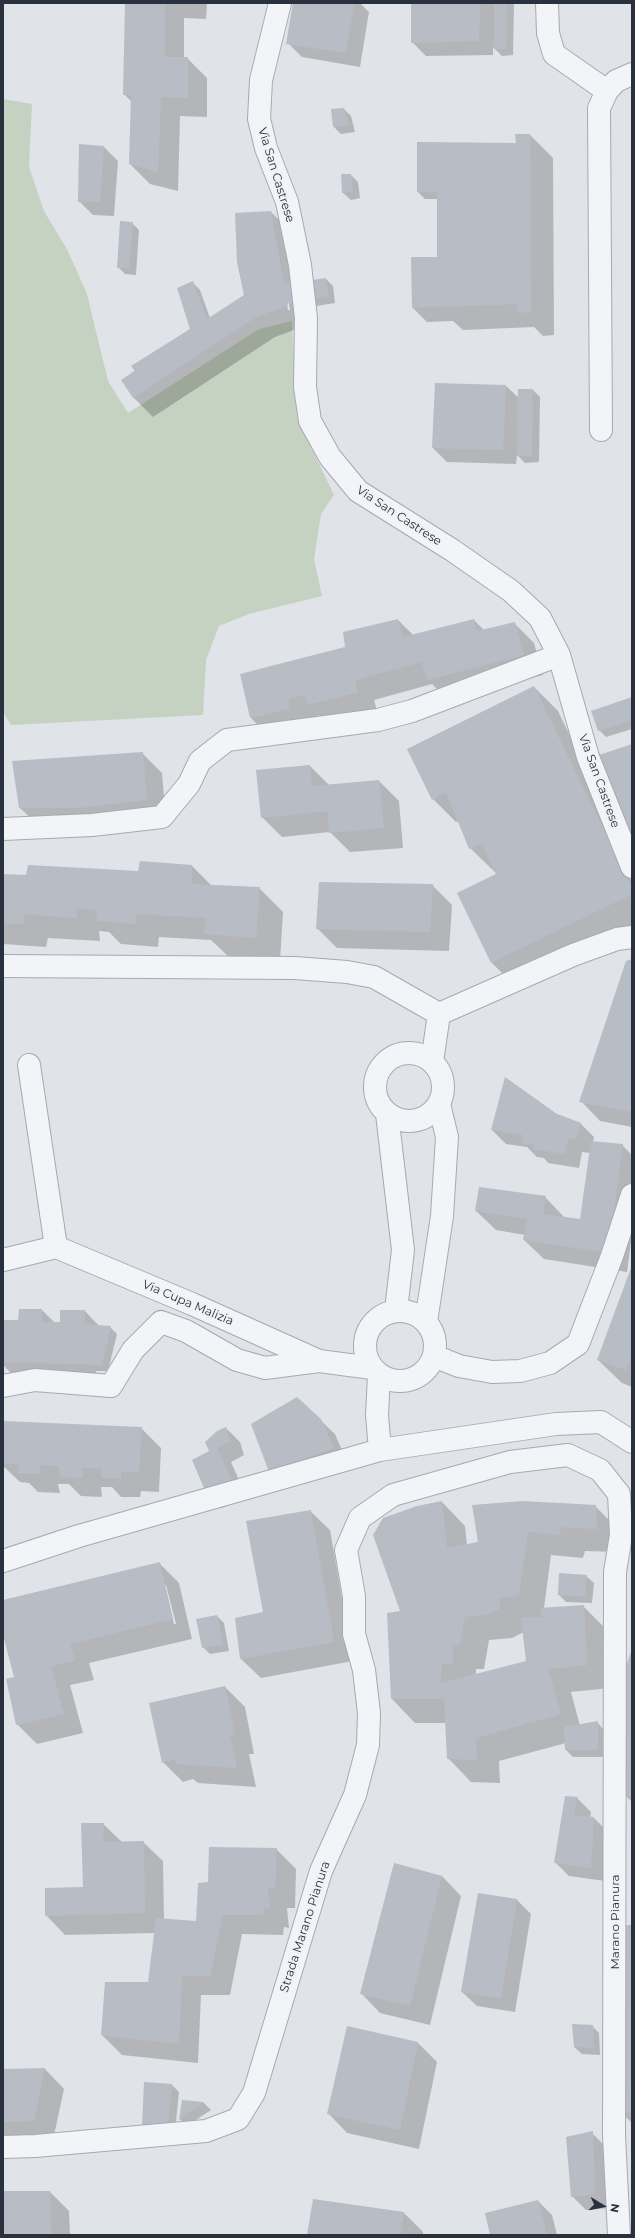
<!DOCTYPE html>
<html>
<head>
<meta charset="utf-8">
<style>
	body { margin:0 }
	#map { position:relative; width:635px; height:2238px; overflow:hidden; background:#e0e3e8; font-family:Montserrat,sans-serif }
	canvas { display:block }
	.frame { position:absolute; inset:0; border:4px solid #29313f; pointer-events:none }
	.north { position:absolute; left:583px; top:2186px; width:40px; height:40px; -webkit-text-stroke:3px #eff2f6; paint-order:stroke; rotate:100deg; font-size:11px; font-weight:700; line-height:16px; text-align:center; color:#29313f }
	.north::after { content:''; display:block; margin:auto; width:14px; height:18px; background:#29313f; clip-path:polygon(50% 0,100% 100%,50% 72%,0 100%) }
</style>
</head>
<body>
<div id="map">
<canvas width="635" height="2238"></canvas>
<div class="frame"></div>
<div class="north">N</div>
</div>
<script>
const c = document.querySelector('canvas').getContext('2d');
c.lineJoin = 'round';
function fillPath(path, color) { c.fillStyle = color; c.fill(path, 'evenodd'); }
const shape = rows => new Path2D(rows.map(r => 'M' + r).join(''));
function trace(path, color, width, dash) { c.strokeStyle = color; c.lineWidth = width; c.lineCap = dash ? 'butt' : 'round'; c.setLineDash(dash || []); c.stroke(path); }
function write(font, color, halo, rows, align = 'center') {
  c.font = font + ' Montserrat,sans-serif'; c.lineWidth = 4; c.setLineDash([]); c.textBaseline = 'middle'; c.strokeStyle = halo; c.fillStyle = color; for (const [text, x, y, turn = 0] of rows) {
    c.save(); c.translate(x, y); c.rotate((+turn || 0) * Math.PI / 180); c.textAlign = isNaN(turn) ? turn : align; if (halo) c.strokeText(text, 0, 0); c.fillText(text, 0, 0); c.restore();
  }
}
const green = shape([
	[3,99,32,104,29,167,44,211,68,251,87,294,108,381,128,413,259,329,292,321,297,418,334,495,321,514,314,559,322,596,249,614,219,626,206,660,203,715,11,725,3,712]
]);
const shadow = shape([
	[126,3,207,3,206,19,184,18,184,58,187,58,207,78,207,117,180,116,178,191,150,184,130,164,132,102,124,94],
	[294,3,360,3,369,12,360,67,302,57,288,43],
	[412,3,514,3,513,55,502,56,493,47,493,55,426,56,412,42],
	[344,109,351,116,355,132,341,134,334,127],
	[530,135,553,158,554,335,543,336,534,327,463,330,453,321,427,322,413,308,439,260,438,199,425,199,418,192,517,144],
	[104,147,118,161,114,216,93,215,79,201],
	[342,175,351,175,358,182,360,198,351,200,343,193],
	[271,212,290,231,300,283,326,279,333,286,335,303,304,308,307,325,275,337,153,417,134,398,122,380,192,329,193,283,200,290,210,318,246,296],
	[284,286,286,286,290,310,288,310],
	[132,223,139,230,136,275,125,274,118,267],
	[506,386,519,398,533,390,540,397,539,462,525,463,517,455,516,464,447,462,433,448],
	[398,620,414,636,474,620,484,630,514,623,534,643,543,675,447,699,432,684,374,700,377,711,328,724,319,715,270,737,251,718,347,648],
	[534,687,558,711,632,865,632,929,515,986,491,962,497,874,470,848,459,821,456,822,433,799],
	[632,698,632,729,606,737,599,730],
	[142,753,162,773,166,820,40,827,20,808],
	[310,766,329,785,379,781,399,801,403,848,350,852,330,832,282,837,262,817],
	[141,862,192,866,212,886,259,888,283,912,280,961,229,957,211,940,159,937,158,947,121,944,109,932,99,931,100,941,48,938,46,947,3,944,3,875,27,876,139,872],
	[432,885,452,905,449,951,337,948,317,928],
	[632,960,632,1127,600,1121,581,1101,626,962],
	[557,1114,580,1123,594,1137,593,1142,622,1145,632,1155,632,1235,627,1272,544,1259,524,1240,525,1235,496,1230,476,1211,545,1197,565,1218,581,1220,590,1153,582,1152,579,1168,548,1163,544,1158,537,1157,527,1147,506,1144,492,1130],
	[632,1267,632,1387,622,1383,598,1360],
	[20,1310,42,1310,55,1323,62,1323,85,1311,99,1326,110,1327,117,1334,108,1371,96,1371,95,1378,13,1375,3,1365,3,1321,19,1321],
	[320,1420,335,1434,347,1462,270,1472],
	[3,1422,141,1428,161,1448,159,1492,141,1491,140,1497,121,1497,112,1487,101,1487,102,1497,81,1496,69,1484,58,1484,60,1493,38,1492,29,1483,20,1482,3,1466],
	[226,1428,240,1442,244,1455,231,1462,247,1498,222,1508,207,1494,210,1452],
	[442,1502,465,1526,467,1545,595,1506,619,1530,620,1552,585,1551,583,1558,551,1555,544,1608,583,1606,607,1630,610,1688,571,1692,580,1726,597,1722,604,1730,604,1757,573,1757,566,1750,566,1743,499,1761,500,1783,471,1782,448,1758,446,1723,415,1723,392,1699,402,1612],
	[524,1632,528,1662,476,1675,476,1669,484,1669,489,1640,512,1638],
	[310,1511,330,1530,353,1661,261,1678,241,1659,264,1613],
	[159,1563,179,1583,192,1639,89,1663,94,1680,70,1685,83,1733,37,1744,17,1724,15,1678,3,1628,3,1601],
	[164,1585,166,1585,176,1624,174,1624],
	[586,1576,594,1583,592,1603,566,1602,559,1595],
	[217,1616,224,1623,229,1651,210,1654,203,1647],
	[632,1652,632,1802,625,1795],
	[225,1687,245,1707,254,1754,249,1754,256,1787,198,1783,193,1779,183,1782,163,1762],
	[577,1798,591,1812,590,1818,594,1818,608,1832,605,1881,569,1876,555,1862],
	[103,1824,122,1842,143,1842,163,1861,164,1920,197,1922,209,1883,276,1849,296,1869,295,1908,287,1908,289,1928,284,1927,283,1935,242,1934,230,1995,201,1995,198,2063,122,2055,102,2035,149,1984,155,1933,65,1935,46,1915,84,1888],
	[395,1864,442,1876,461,1896,430,2025,380,2013,361,1993],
	[517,1900,531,1914,515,2012,477,2006,462,1992],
	[632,1926,632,2123,622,2113],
	[592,2026,599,2033,600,2055,582,2054,574,2047],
	[417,2042,437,2062,419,2149,347,2133,328,2113],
	[45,2069,64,2089,53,2140,3,2141,3,2070],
	[172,2085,179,2092,175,2131,151,2132,143,2124],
	[183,2101,204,2103,211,2110,187,2126,180,2119],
	[592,2133,606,2147,609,2208,586,2210,572,2196],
	[3,2192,50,2192,69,2211,70,2235,3,2235],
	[538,2201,552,2215,557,2235,491,2235],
	[404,2213,423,2232,423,2235,308,2235]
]);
const building = shape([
	[125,3,165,3,165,57,188,57,188,98,161,97,158,172,129,164,131,95,123,95],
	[293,3,354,3,346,53,286,44],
	[411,3,480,3,479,41,411,43],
	[494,3,507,3,506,49,494,49],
	[344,108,349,125,333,127,331,109],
	[515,134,530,134,531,312,518,313,517,304,412,308,411,257,437,257,437,192,417,192,417,142,516,143],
	[79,144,104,146,100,202,78,202],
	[341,174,351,174,353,191,342,193],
	[271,211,284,284,326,278,328,296,288,303,288,305,256,317,133,398,121,380,135,371,131,366,190,329,177,288,193,281,207,319,244,295,237,262,235,213],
	[120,221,133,222,129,268,117,268],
	[435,383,506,385,503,450,432,448],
	[518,389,533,389,532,455,517,456],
	[398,619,403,637,474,619,477,631,515,622,524,655,427,680,422,662,355,680,358,692,308,705,305,695,289,699,289,709,250,718,240,674,345,647,343,632],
	[534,686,632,888,632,894,491,963,457,893,496,874,482,844,469,849,446,792,432,800,407,749],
	[632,697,632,720,598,731,591,711],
	[632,744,632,845,596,756],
	[143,752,147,800,78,808,19,808,12,761],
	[310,765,312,786,379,780,384,828,329,833,328,811,261,818,256,770],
	[140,861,192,865,192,884,260,887,256,938,204,934,206,918,136,914,135,924,97,921,96,910,76,908,77,918,25,914,23,924,3,923,3,874,26,875,28,865,138,871],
	[319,882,433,884,430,932,316,929],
	[632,959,631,1036,632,1112,579,1102,626,961],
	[505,1077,557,1114,581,1123,576,1140,568,1138,565,1154,533,1149,534,1145,521,1143,523,1135,491,1130],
	[591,1141,623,1144,608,1253,523,1240,527,1219,475,1211,479,1187,546,1196,543,1214,580,1219],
	[632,1265,632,1354,626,1370,597,1360],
	[19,1309,42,1309,42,1322,60,1322,60,1310,85,1310,84,1324,111,1326,102,1365,3,1362,3,1320,18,1320],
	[297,1397,321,1419,334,1448,269,1472,251,1424],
	[3,1421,142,1427,139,1472,121,1472,121,1478,101,1478,102,1469,82,1468,83,1478,60,1477,59,1466,39,1465,41,1474,18,1473,19,1464,3,1463],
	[226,1427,231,1441,217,1448,234,1484,207,1495,192,1460,209,1451,205,1442,217,1431],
	[442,1501,447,1548,478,1542,472,1505,523,1501,596,1505,597,1529,561,1527,560,1535,528,1532,519,1595,499,1598,500,1609,488,1614,465,1617,460,1645,453,1645,453,1664,442,1664,441,1683,526,1661,521,1618,542,1617,540,1608,584,1605,587,1665,548,1669,561,1714,476,1738,477,1760,447,1759,444,1699,391,1699,387,1613,400,1611,373,1535,383,1518,417,1506],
	[311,1510,334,1642,240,1659,235,1618,263,1612,246,1521],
	[160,1562,173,1619,70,1644,75,1661,51,1666,64,1714,16,1725,6,1679,14,1677,3,1635,3,1600],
	[559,1573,587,1575,585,1596,558,1595],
	[217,1615,223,1644,202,1648,196,1619],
	[632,1649,632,1796,624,1795,623,1675],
	[225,1686,235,1735,230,1735,237,1768,177,1764,175,1759,162,1763,149,1703],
	[598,1721,598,1750,565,1750,564,1727],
	[565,1796,578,1797,574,1815,594,1817,591,1868,554,1863],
	[81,1823,104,1823,103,1842,144,1841,145,1913,45,1916,45,1888,83,1887],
	[209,1847,277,1848,275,1888,268,1888,270,1909,265,1908,263,1915,223,1915,210,1976,182,1976,179,2044,101,2035,105,1982,148,1982,156,1918,196,1921,198,1883,208,1882],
	[394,1863,442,1876,410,2006,360,1994],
	[478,1893,517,1899,501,1998,461,1992],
	[622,1925,632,1925,632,2113,621,2113],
	[572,2024,593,2025,594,2048,574,2047],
	[347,2026,418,2042,400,2130,327,2114],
	[45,2068,34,2121,3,2122,3,2069],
	[144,2082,172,2084,168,2124,142,2125],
	[182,2100,204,2102,179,2120],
	[593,2131,595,2194,571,2197,566,2137],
	[3,2191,50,2191,51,2235,3,2235],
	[313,2199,404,2212,401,2235,307,2235],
	[538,2200,547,2235,490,2235,485,2213]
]);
const minor = shape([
	[280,3,261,80,259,119,266,148,287,202,300,265,306,318,305,387,310,421,330,457,358,491,452,550,511,591,540,618,559,655,588,757,632,867],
	[547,3,548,33,554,54,607,91],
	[601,430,599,108,607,91,616,81,632,74],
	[3,829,92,825,162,817,189,784,200,761,227,740,378,720,412,711,559,655],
	[3,966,295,968,347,972,374,977,439,1014,432,1062],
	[439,1014,573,955,617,939,632,937],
	'375 1087a34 34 0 1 1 68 0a34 34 0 1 1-68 0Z',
	[29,1065,56,1247],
	[387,1114,403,1250,396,1310],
	[3,1260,56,1247,192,1304,319,1361,372,1368],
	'365 1346a35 35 0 1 1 70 0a35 35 0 1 1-70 0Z',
	[426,1322,442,1216,447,1137,439,1104],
	[434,1356,459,1366,492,1372,520,1371,550,1363,578,1344,612,1256,632,1195],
	[379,1375,377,1415,380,1450,556,1424,601,1422,632,1442],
	[3,1386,35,1380,111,1386,133,1350,161,1322,186,1331,237,1360,265,1368,319,1361],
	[3,1561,79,1536,380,1450],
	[3,2147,35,2146,206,2131,238,2119,254,2093,321,1871,355,1795,368,1745,369,1713,364,1670,354,1634,354,1596,346,1550,360,1518,393,1495,510,1462,568,1455,600,1470,619,1494,621,1535,615,1572,614,2136,619,2235]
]);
const streetNames = [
	["Via San Castrese",276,175,73],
	["Via San Castrese",399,516,33],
	["Via San Castrese",599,781,70],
	["Via Cupa Malizia",188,1303,23],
	["Marano Pianura",615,1922,-90],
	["Strada Marano Pianura",305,1927,-72]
];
fillPath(green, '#c5d2c1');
fillPath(shadow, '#0003');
fillPath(building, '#b7bcc5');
trace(minor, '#a5aab2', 24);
trace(minor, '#f2f4f7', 22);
write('12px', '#29313f', '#eff2f6', streetNames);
</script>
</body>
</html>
